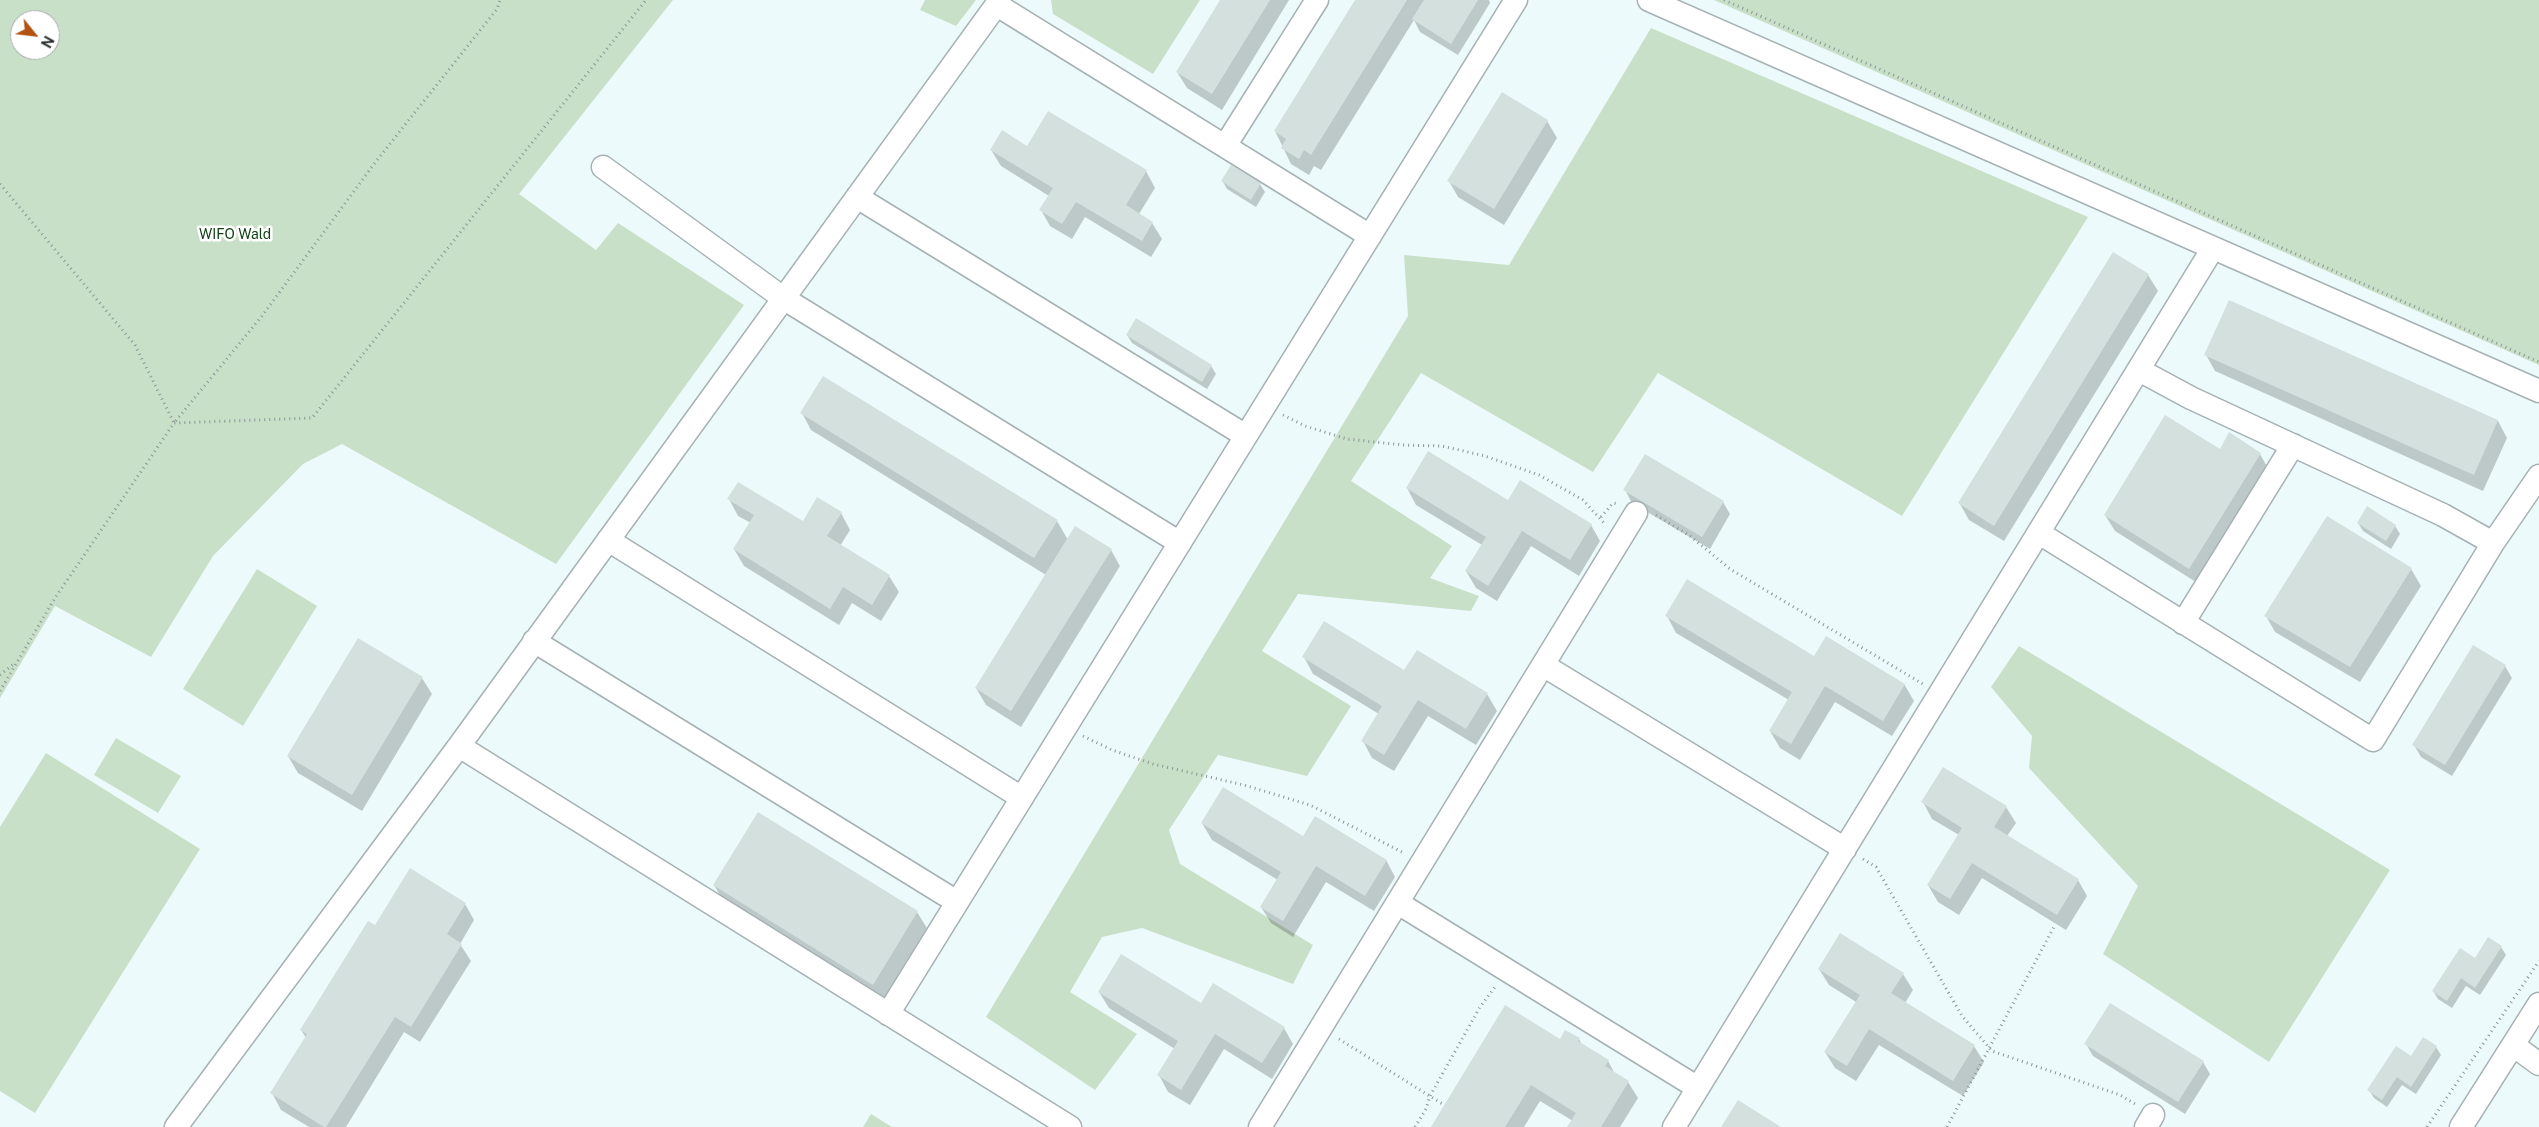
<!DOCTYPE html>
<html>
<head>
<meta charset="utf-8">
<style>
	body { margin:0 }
	#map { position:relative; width:2539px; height:1127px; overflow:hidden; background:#edfafc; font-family:"Public Sans",sans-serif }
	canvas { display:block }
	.north { position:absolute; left:10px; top:10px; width:50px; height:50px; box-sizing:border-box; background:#fff; border:1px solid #a9abac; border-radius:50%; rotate:119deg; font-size:14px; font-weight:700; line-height:20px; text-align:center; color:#292e2f }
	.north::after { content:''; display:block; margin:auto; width:18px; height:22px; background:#b3530f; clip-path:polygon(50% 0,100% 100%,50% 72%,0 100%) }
</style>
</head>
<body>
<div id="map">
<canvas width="2539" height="1127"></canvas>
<div class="north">N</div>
</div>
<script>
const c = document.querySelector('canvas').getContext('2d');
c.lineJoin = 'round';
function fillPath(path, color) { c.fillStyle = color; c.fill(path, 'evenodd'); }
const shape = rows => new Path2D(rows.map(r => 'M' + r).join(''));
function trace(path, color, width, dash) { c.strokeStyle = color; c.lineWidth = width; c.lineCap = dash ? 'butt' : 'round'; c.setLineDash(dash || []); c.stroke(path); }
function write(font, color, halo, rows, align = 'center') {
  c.font = font + ' "Public Sans",sans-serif'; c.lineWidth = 5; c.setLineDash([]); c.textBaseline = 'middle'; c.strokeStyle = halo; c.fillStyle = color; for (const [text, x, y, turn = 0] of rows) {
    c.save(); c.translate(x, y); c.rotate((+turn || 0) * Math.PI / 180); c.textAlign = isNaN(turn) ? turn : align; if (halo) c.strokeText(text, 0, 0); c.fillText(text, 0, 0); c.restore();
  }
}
const green = shape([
	[0,0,673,0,519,194,596,250,618,223,744,305,556,564,342,444,303,464,213,556,151,657,55,606,0,698],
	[20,20,50,20,50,50,20,50],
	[925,0,976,0,956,26,920,10],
	[1051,0,1200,0,1153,74,1053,14],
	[1714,0,2539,0,2539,365],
	[1651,28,2088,217,1902,516,1658,373,1593,472,1421,373,1351,481,1452,546,1430,578,1479,596,1471,611,1298,594,1262,651,1351,706,1307,776,1218,755,1169,830,1180,864,1313,945,1293,984,1142,928,1102,937,1070,992,1137,1034,1095,1090,986,1017,1408,316,1404,255,1509,265],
	[257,569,317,606,243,726,183,689],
	[2019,646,2390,870,2269,1062,2103,954,2138,886,2029,768,2032,736,1991,687],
	[116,738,181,776,158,813,94,775],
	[46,753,200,849,35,1113,0,1091,0,827],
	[871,1114,892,1127,863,1127]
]);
const shadow = shape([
	[1221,0,1289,0,1222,110,1187,88,1177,72],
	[1357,0,1489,0,1490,3,1458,55,1420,32,1414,20,1321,170,1314,166,1309,175,1291,164,1275,131],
	[1502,93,1547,121,1557,138,1504,225,1458,197,1449,181],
	[1028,148,1146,171,1155,188,1139,214,1152,223,1162,239,1151,257,1085,217,1072,239,1050,226,1041,210,1049,196,1001,166,991,150],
	[1223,182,1260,184,1265,192,1256,207,1227,189],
	[2148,275,2158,291,2004,541,1969,520,1960,504],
	[2230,301,2498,421,2507,438,2483,491,2215,371,2206,355],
	[1127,335,1211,366,1216,374,1207,389,1132,343],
	[802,413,1057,521,1068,540,1111,550,1120,566,1021,727,986,705,976,688,1046,575,811,430],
	[2221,451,2260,454,2269,470,2199,584,2115,531,2105,515],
	[1407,488,1508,502,1591,525,1600,541,1579,576,1531,546,1497,601,1476,588,1466,571,1482,545,1416,505],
	[1625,490,1723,502,1730,514,1710,549,1632,503],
	[729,499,803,523,841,513,850,530,840,546,889,576,899,592,881,621,852,603,839,625,744,566,734,549,751,523,738,516],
	[2367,508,2395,526,2400,534,2391,549,2363,531,2358,523],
	[2327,517,2411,569,2421,586,2360,682,2275,632,2266,616],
	[1667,616,1904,684,1914,701,1892,736,1835,702,1800,760,1780,748,1770,731,1789,700,1676,633],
	[1417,651,1487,694,1497,711,1476,745,1428,716,1394,771,1372,758,1363,741,1379,714,1313,674,1304,657,1405,672],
	[2505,666,2512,678,2452,776,2421,757,2414,745],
	[422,678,432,694,362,811,298,773,288,756],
	[1923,802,2006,807,2016,823,2007,836,2078,880,2087,896,2066,930,1982,878,1959,915,1938,902,1928,885,1959,835,1932,819],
	[758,813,917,912,927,928,883,1000,724,902,714,885],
	[1202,823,1304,838,1386,860,1395,877,1374,911,1326,882,1293,937,1271,923,1261,907,1278,880,1212,840],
	[465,904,474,920,460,944,471,961,420,1042,404,1032,346,1127,309,1127,281,1110,272,1093,306,1038,301,1030,375,927],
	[2488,939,2501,947,2506,955,2480,995,2466,986,2452,1008,2438,999,2433,991,2475,959],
	[1819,969,1903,974,1913,990,1905,1003,1974,1046,1984,1062,1963,1096,1879,1045,1856,1081,1835,1068,1825,1052,1856,1002,1829,985],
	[1099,992,1201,1005,1284,1028,1293,1044,1272,1079,1224,1049,1190,1105,1168,1092,1159,1075,1175,1049,1109,1008],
	[1579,1039,1582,1045,1608,1061,1615,1074,1628,1082,1638,1098,1620,1127,1569,1127,1573,1121,1540,1101,1524,1127,1432,1127,1560,1040],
	[2424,1039,2436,1047,2441,1055,2416,1094,2402,1085,2387,1107,2374,1098,2369,1090,2411,1058],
	[2086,1044,2203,1062,2210,1074,2185,1114,2093,1056]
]);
const building = shape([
	[1220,0,1270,0,1212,94,1176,72],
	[1355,0,1407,0,1311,155,1304,150,1299,159,1281,148,1286,139,1274,131],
	[1424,0,1478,0,1451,44,1412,19],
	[1502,92,1548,120,1494,209,1447,181],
	[1048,111,1147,170,1126,205,1153,222,1142,241,1076,202,1062,224,1039,210,1053,188,990,150,1002,130,1027,146],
	[1231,165,1261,183,1251,200,1221,181],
	[2113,252,2149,274,1994,526,1958,503],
	[2229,300,2498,420,2474,475,2204,355],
	[1136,318,1212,365,1202,382,1126,335],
	[823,376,1058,520,1034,558,800,413],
	[2165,415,2220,449,2229,432,2261,453,2189,569,2104,515],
	[1428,451,1508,500,1520,480,1592,524,1570,560,1522,531,1488,586,1465,571,1486,537,1406,488],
	[1645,454,1724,501,1702,537,1623,490],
	[738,482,803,521,817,497,842,512,827,536,890,575,872,605,843,587,830,609,733,549,754,515,727,499],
	[2367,506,2396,525,2386,541,2357,523],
	[2327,516,2412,568,2350,667,2264,616],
	[1075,526,1112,549,1011,711,975,688],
	[1687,579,1814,656,1826,636,1905,684,1883,721,1825,686,1791,744,1769,731,1792,692,1665,616],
	[1324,621,1404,670,1417,650,1488,693,1466,729,1418,700,1384,755,1361,741,1382,706,1302,657],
	[358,638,423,677,352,795,287,756],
	[2473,645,2506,665,2445,765,2412,745],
	[1943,767,2007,806,1994,827,2079,879,2057,915,1972,863,1950,899,1927,885,1962,828,1921,802],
	[1223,787,1303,836,1315,816,1387,860,1365,896,1316,866,1283,921,1260,907,1281,872,1201,823],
	[758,812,918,911,873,985,713,885],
	[410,868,466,903,447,934,462,944,411,1027,395,1017,326,1127,324,1127,270,1093,307,1034,300,1030,368,921,375,925],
	[1840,933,1904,973,1891,993,1975,1045,1953,1081,1869,1029,1847,1066,1824,1052,1860,995,1818,969],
	[2488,937,2502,946,2475,988,2461,978,2447,1001,2432,991,2460,948,2475,958],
	[1121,954,1201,1003,1213,983,1285,1027,1262,1063,1215,1034,1181,1090,1157,1075,1178,1041,1098,992],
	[2110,1003,2204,1061,2178,1102,2084,1044],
	[1505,1005,1560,1039,1565,1030,1580,1038,1578,1041,1609,1060,1605,1066,1629,1081,1601,1127,1567,1127,1576,1113,1531,1085,1505,1127,1431,1127],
	[2423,1037,2437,1046,2411,1087,2397,1077,2382,1100,2367,1090,2396,1046,2411,1056],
	[1738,1100,1781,1127,1721,1127]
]);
const path = shape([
	[1724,0,2539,362],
	[0,184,135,345,174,423,262,316,374,164,497,9,500,0],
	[1283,415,1305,426,1347,439,1403,445,1442,446,1485,456,1539,475,1583,500,1605,524],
	[1656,515,1690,536,1730,569,1923,684],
	[1601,517,1613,503,1619,504],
	[0,675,15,663],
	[0,691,55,598,174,423,312,418,646,0],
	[1083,736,1112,750,1153,764,1244,785,1310,805,1404,853],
	[1863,859,1876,867,1962,1016,1992,1051,2120,1095,2137,1105],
	[1339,1039,1444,1105],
	[1415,1127,1426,1109,1430,1096,1480,1007,1495,987],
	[1947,1127,2055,925],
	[2427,1127,2539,961]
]);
const minor = shape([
	[1649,0,2539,391],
	[997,5,1370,236],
	[1225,146,1317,0],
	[603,167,783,298,1180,543],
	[857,197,1246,436],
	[2139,370,2191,398,2443,515,2493,543],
	[2039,533,2373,740,2493,543,2539,476],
	[608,540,1022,798],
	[2183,623,2293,445],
	[534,641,957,902],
	[1543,665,1845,849],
	[459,746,1070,1127],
	[1398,903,1698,1088],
	[888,1014,1516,0],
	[2513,1045,2539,1064],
	[176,1127,459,746,1000,0],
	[1260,1127,1636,513],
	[1674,1127,2213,248],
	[2146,1127,2153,1115],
	[2461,1127,2539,1004]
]);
const parkNames = [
	["WIFO Wald",235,235]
];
fillPath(green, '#c9e0c8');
fillPath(shadow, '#0003');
fillPath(building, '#d4e0dd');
trace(minor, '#a5b1b3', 25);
trace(path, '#8b9496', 3, [1, 4]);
trace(minor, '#fff', 22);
write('14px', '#0f4114', '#fff', parkNames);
</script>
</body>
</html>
